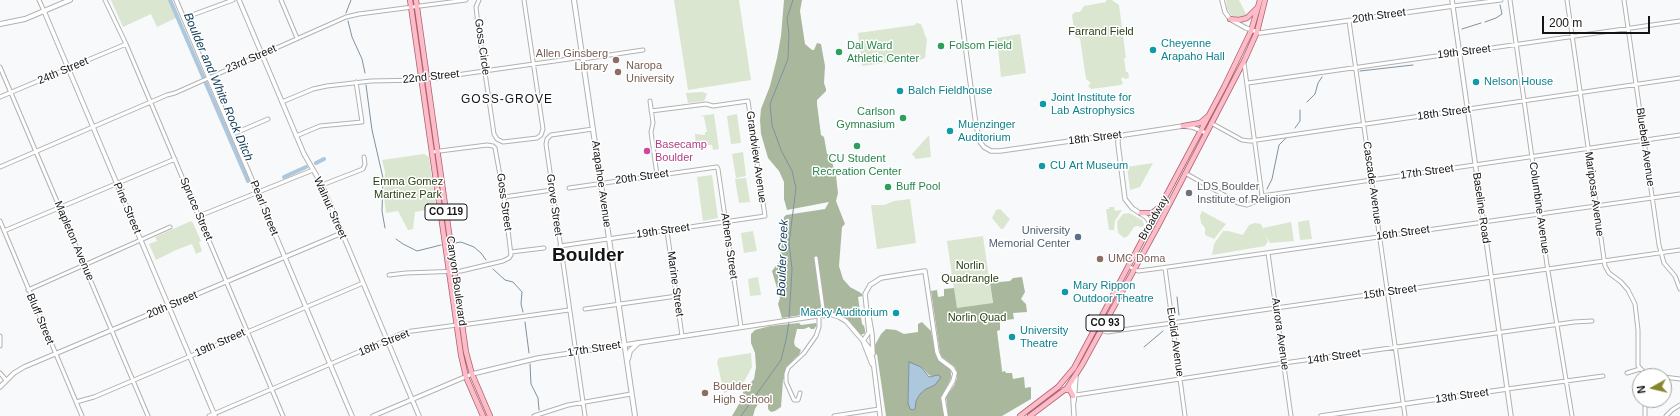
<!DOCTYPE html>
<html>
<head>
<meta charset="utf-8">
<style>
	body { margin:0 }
	#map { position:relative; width:1680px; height:416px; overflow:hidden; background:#f8f9fa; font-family:Arial,sans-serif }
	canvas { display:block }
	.north { position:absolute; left:1632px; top:368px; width:40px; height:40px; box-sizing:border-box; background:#fff; border:1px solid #a1a1a1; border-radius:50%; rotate:262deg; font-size:11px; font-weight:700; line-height:16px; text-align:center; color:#141415 }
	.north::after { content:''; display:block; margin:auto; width:14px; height:18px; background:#86842d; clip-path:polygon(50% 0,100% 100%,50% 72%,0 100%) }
	.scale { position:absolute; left:1542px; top:16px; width:108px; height:18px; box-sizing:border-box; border:2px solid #141415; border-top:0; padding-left:5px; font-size:12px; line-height:14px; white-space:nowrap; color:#141415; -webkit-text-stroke:3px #fff; paint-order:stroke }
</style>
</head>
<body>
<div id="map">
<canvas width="1680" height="416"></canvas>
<div class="north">N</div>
<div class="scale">200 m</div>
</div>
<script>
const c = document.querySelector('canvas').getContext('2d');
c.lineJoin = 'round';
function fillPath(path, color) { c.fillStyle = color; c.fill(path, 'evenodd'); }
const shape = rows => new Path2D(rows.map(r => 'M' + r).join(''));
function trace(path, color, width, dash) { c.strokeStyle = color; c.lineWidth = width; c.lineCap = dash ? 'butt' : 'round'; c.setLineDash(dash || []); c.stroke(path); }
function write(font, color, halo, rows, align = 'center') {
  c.font = font + ' Arial,sans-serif'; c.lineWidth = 3; c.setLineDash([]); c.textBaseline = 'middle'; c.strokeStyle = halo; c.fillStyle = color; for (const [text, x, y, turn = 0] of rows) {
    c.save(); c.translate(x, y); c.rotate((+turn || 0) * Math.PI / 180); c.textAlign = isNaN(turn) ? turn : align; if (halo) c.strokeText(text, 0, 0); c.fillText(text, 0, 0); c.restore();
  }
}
const green = shape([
	[111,0,172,0,178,17,157,27,151,14,123,27],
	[674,0,739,0,751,80,688,90],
	[1106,0,1112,0,1119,5,1126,58,1124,58,1126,72,1128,72,1129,78,1125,79,1123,77,1121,79,1123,83,1121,85,1091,89,1088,86,1091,83,1086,79,1080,38,1075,37,1072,15,1075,12,1080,12,1084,6,1106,2],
	[1226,0,1239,0,1247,16,1240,18,1232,16,1227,9],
	[916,23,921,24,927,40,925,58,920,60,919,58,862,66,858,33,915,25],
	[1020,34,1026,73,1001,77,997,38],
	[703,92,707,94,704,101,688,103,686,93],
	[714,114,719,149,713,150,712,145,708,145,707,144,702,145,702,146,697,147,696,150,695,134,705,135,705,132,707,132,704,117,701,116],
	[737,114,741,143,731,144,727,116],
	[929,135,931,157,916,159,912,154],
	[743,152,746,176,736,178,732,154],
	[424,154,429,157,436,208,415,212,413,229,408,230,398,211,386,213,384,197,385,172,382,160],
	[1153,163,1140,187,1130,190,1127,167],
	[712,175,718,218,703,221,697,177],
	[746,178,750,202,739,203,735,179],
	[910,199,916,243,877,249,871,205,884,205,894,201],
	[1109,207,1114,207,1115,211,1122,210,1115,221,1114,230,1109,230,1106,209,1109,209],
	[1000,209,1010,219,1003,229,1001,229,992,218,996,210],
	[1202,211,1226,224,1214,239,1205,235,1205,228,1201,223,1200,216],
	[1129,213,1142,220,1144,224,1143,227,1137,226,1134,227,1128,236,1124,238,1118,233,1117,222,1123,214],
	[1309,220,1312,239,1300,240,1298,222],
	[191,221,193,223,201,241,199,242,202,251,196,254,192,244,176,250,156,260,149,244,157,241,155,237],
	[1291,222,1294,241,1270,243,1265,234,1263,228],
	[1255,223,1261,224,1268,241,1265,246,1212,255,1214,244,1223,231,1228,231,1243,235,1249,225],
	[753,231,757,251,744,253,741,233],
	[983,236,1006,395,971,407,947,241],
	[758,277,761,295,750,296,748,279],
	[751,353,752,367,745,380,737,388,724,393,717,362,719,358]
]);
const forest = shape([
	[784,0,802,0,800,11,805,44,812,50,814,50,817,43,821,44,825,66,824,83,826,89,826,91,817,100,817,104,821,135,824,137,827,154,830,155,836,176,838,193,836,201,845,224,842,227,839,266,843,279,850,287,861,293,863,296,858,297,862,324,864,326,865,330,865,333,861,335,853,326,839,315,820,312,782,318,778,304,780,298,772,271,779,262,781,254,782,229,784,217,786,215,825,209,829,202,787,210,784,199,784,182,779,171,768,158,761,134,760,120,761,109,770,86,777,58,781,36],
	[1022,277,1025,292,1021,299,1026,304,1027,312,1013,313,1014,319,1000,321,1000,330,997,331,1002,372,1005,371,1006,373,1012,373,1013,379,1024,377,1025,388,1031,387,1031,399,1002,416,948,416,946,396,954,386,957,378,957,372,955,367,942,357,940,353,931,291,937,290,938,297,944,296,944,289,954,288,957,308,993,303,990,283,1010,281,1013,278],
	[922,322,931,331,936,356,942,363,950,369,951,373,951,378,942,397,944,416,886,416,877,354,875,355,875,345,881,334,886,329,896,330,904,334,918,332,918,324],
	[909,363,921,367,929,375,934,377,935,385,926,389,920,394,916,401,908,403],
	[799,323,801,325,816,323,817,325,814,329,811,329,809,327,804,329,797,329,794,342,795,346,801,350,799,355,794,359,783,380,781,407,775,411,771,412,768,409,768,401,760,401,755,409,753,416,732,416,739,404,744,390,754,379,756,367,755,353,751,343,751,334,755,330,770,326]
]);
const water = shape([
	[909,362,921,367,929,377,938,375,941,377,935,385,926,389,920,394,916,401,915,409,913,410,910,409,908,403,909,362]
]);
const stream = shape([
	[346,13,351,0],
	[348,21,352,37,362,59,365,73],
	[1485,22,1496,18,1502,14,1500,5],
	[1462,29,1481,23],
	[1360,71,1413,65],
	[366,85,372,130,383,178,382,211,385,228],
	[1307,102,1315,94,1318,83,1322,77],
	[1295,128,1300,121,1300,110],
	[1267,189,1272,179,1279,145,1286,138],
	[396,239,403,244,417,251,441,245],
	[455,243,461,242,474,247,481,253,486,260],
	[493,269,505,280,513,282,522,292,521,304,523,312],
	[1177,297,1179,315],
	[789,319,792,269,789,243,796,188,792,171,781,150,772,125,770,104,788,59,789,34,787,18,793,0],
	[525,322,529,353],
	[1144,347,1163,331],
	[530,364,531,384,538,398,539,410],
	[741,416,781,360,786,340,789,322]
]);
const canal = shape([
	[170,0,248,181],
	[316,163,324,159],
	[284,177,306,167]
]);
const minor = shape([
	[39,0,44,11],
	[105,0,126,44,283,416],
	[281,0,297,38],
	[479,0,476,7,478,25,494,134,497,139,503,142,537,138,541,135,543,129,524,0],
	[1510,0,1547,265,1572,416],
	[1567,0,1605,266,1609,273,1621,282,1628,290,1635,304,1638,330,1638,366,1645,373,1659,376],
	[1624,0,1659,245,1664,263,1675,276,1680,289],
	[1453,6,1501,0],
	[184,18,233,0],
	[1349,21,1405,416],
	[583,59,643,50],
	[1244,63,1262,196],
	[0,67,148,416],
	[1248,83,1680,21],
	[0,97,126,44],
	[650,101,653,123,651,132,657,175],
	[282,102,313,89,327,86,371,81,421,80,583,57],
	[1211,123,1242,140,1250,141,1680,78],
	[233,134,268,119],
	[296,136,320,126,362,122,356,82],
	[0,167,167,95,175,93,346,17,359,14,466,0],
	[1185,173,1238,203,1247,205,1257,201,1262,196,1680,135],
	[322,185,363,169,365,164,364,157],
	[569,188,717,167,718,169,741,327],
	[504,197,552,190],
	[199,216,313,170],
	[0,221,82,416],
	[4,231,175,159],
	[667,231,682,336],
	[560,246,765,216,748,101,713,106,706,104,651,111],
	[511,252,544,248],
	[1268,253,1291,416],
	[816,258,824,316],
	[1128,266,1138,271,1154,269,1680,194],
	[1165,268,1185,416],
	[389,275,406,273,461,271,503,261,509,258,511,255,504,197,495,148,493,146,487,145,432,152],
	[28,290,170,227],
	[585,309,677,296],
	[462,325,569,310],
	[1101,330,1107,332,1165,324,1680,250],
	[0,336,0,346],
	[0,373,6,380],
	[1627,373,1640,369],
	[1664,377,1680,379],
	[1507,389,1603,376],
	[800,393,798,400,794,400,786,382,786,374,788,368,804,353,816,336,819,327,819,316],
	[1076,395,1284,363,1574,322,1592,321],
	[1645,400,1645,416],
	[76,402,94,397,363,283],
	[209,416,405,332,457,325],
	[534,416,568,405,631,394],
	[585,416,546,144,547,139,551,135,593,129],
	[834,416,879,409],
	[1666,416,1672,410,1680,405]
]);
const tertiary = shape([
	[176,0,352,416],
	[239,0,304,154,322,185,419,416],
	[959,0,976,125,980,142,984,147,991,151,1000,151,1112,135,1118,138],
	[1222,0,1225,12,1230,19,1246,28,1260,33,1453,6],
	[1452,0,1511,416],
	[44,11,215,416],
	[1118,138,1118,144,1125,199,1132,208,1146,217,1151,224],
	[1118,138,1124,135,1183,126,1192,127,1206,133],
	[869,317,872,334,873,354],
	[863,341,869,332,865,294,870,285,881,278,925,271,937,352,940,359,952,368,955,373,953,381,943,398,946,416],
	[863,341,872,364],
	[1072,381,1074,416],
	[0,387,14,373,24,367,342,233],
	[1074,402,1076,376],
	[373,416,472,374,538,358,830,314,839,317,846,321,870,349,873,360,880,416],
	[1321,416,1507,389]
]);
const secondary = shape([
	[574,0,635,416],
	[0,24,25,19,70,0],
	[628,359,630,351,638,343]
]);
const primary = shape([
	[410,0,461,355,466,377,483,416],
	[416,0,466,352,472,374,490,416],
	[1230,19,1239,20,1247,18,1258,7],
	[1183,126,1200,123,1207,117],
	[1141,213,1152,213,1158,208],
	[1064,390,1070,390,1073,396],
	[1020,416,1058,387,1074,368,1224,87,1251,31,1260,0],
	[1030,416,1067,388,1082,365,1158,226,1245,59,1257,32,1265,0]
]);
const markers = [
	[941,46,4,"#2e9e5b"],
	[1153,50,4,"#0f9aa8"],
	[839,52,4,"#2e9e5b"],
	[616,60,4,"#8d6e63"],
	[618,72,4,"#8d6e63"],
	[1476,82,4,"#0f9aa8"],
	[900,91,4,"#0f9aa8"],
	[1043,104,4,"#0f9aa8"],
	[903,118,4,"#2e9e5b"],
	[950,131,4,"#0f9aa8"],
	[857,146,4,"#2e9e5b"],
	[647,151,4,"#d1479c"],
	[1042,166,4,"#0f9aa8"],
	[888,187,4,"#2e9e5b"],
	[1189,193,4,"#6b7280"],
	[1078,237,4,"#5c6f8a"],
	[1100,259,4,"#8d6e63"],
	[1065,292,4,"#0f9aa8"],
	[896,313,4,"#0f9aa8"],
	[1012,337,4,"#0f9aa8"],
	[705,393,4,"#8d6e63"]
];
const shields = [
	[446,212,42],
	[1105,323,38]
];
const shieldNames = [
	["CO 119",446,212],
	["CO 93",1105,323]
];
const streetNames = [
	["20th Street",1379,16,-8],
	["Goss Circle",482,47,82],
	["19th Street",1464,52,-7],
	["23rd Street",251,59,-24],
	["24th Street",63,71,-23],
	["22nd Street",431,77,-6],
	["18th Street",1444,113,-8],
	["18th Street",1095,138,-7],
	["Bluebell Avenue",1645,147,82],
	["Grandview Avenue",756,157,82],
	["17th Street",1427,172,-8],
	["20th Street",642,177,-8],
	["Cascade Avenue",1372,183,82],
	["Arapahoe Avenue",601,184,82],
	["Mariposa Avenue",1594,194,82],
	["Goss Street",504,202,82],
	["Grove Street",554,205,82],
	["Pine Street",127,208,67],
	["Pearl Street",264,208,68],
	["Walnut Street",330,208,66],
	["Baseline Road",1481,208,82],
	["Columbine Avenue",1539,208,82],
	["Spruce Street",196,209,67],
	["Broadway",1154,218,-60],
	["19th Street",663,231,-8],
	["16th Street",1403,233,-8],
	["Mapleton Avenue",74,241,67],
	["Athens Street",729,246,82],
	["Canyon Boulevard",456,281,82],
	["Marine Street",675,284,82],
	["15th Street",1390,292,-8],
	["20th Street",172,305,-23],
	["Bluff Street",40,319,67],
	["Aurora Avenue",1280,334,82],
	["Euclid Avenue",1175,342,82],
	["19th Street",220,343,-24],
	["18th Street",384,343,-22],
	["17th Street",594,349,-9],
	["14th Street",1334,357,-8],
	["13th Street",1462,396,-8]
];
const parkNames = [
	["Farrand Field",1101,32],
	["Emma Gomez",408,182],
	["Martinez Park",408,195],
	["Norlin",970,266],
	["Quadrangle",970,279],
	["Norlin Quad",977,318]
];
const cultureNames = [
	["Cheyenne",1161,44],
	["Arapaho Hall",1161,57],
	["Nelson House",1484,82],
	["Balch Fieldhouse",908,91],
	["Joint Institute for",1051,98],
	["Lab Astrophysics",1051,111],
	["Muenzinger",958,125],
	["Auditorium",958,138],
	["CU Art Museum",1050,166],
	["Mary Rippon",1073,286],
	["Outdoor Theatre",1073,299],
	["Macky Auditorium",888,313,"right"],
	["University",1020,331],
	["Theatre",1020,344]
];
const leisureNames = [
	["Dal Ward",847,46],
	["Athletic Center",847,59],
	["Folsom Field",949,46],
	["Carlson",895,112,"right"],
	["Gymnasium",895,125,"right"],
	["CU Student",857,159,"center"],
	["Recreation Center",857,172,"center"],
	["Buff Pool",896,187]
];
const educationNames = [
	["Allen Ginsberg",608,54,"right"],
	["Library",608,67,"right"],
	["Naropa",626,66],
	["University",626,79],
	["UMC Doma",1108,259],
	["Boulder",713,387],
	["High School",713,400]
];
const hotelNames = [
	["Basecamp",655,145],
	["Boulder",655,158]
];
const worshipNames = [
	["LDS Boulder",1197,187],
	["Institute of Religion",1197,200]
];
const serviceNames = [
	["University",1070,231],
	["Memorial Center",1070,244]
];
const waterNames = [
	["Boulder and White Rock Ditch",218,87,67],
	["Boulder Creek",783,258,-88]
];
const neighbourhoodNames = [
	["GOSS-GROVE",507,100]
];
const townNames = [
	["Boulder",588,256]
];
fillPath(green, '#dae6d0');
fillPath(forest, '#a9b89d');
fillPath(water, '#adc7dc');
trace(water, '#7f91a0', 1);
trace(stream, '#7f91a0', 1);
trace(canal, '#adc7dc', 4);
trace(minor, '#b2b2b3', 5);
trace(tertiary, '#b2b2b3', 5.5);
trace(secondary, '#b2b2b3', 6);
trace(primary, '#ab6372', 6);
trace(minor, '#fff', 3);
trace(tertiary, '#fff', 3.5);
trace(secondary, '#fff', 4);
trace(primary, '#febbc8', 4.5);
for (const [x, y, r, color] of markers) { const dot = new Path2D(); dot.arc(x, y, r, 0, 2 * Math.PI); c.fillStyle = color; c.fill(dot); trace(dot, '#fff', 1.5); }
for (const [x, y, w] of shields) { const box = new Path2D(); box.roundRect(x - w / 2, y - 8, w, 16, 3); c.fillStyle = '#fff'; c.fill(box); trace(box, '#141415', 1); }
write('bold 10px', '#141415', null, shieldNames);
write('11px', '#141415', '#fff', streetNames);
write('11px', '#2c4015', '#fff', parkNames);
write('11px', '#0d838f', '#fff', cultureNames, 'left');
write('11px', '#27864d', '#fff', leisureNames, 'left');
write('11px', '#785e54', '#fff', educationNames, 'left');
write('11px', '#b23c85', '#fff', hotelNames, 'left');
write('11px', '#5b616d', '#fff', worshipNames, 'left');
write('11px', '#4e5e75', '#fff', serviceNames, 'right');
write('italic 12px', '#0c3957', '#fff', waterNames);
c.letterSpacing = '1px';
write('12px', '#141415', '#fff', neighbourhoodNames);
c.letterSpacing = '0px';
write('bold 19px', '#141415', '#fff', townNames);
</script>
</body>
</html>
